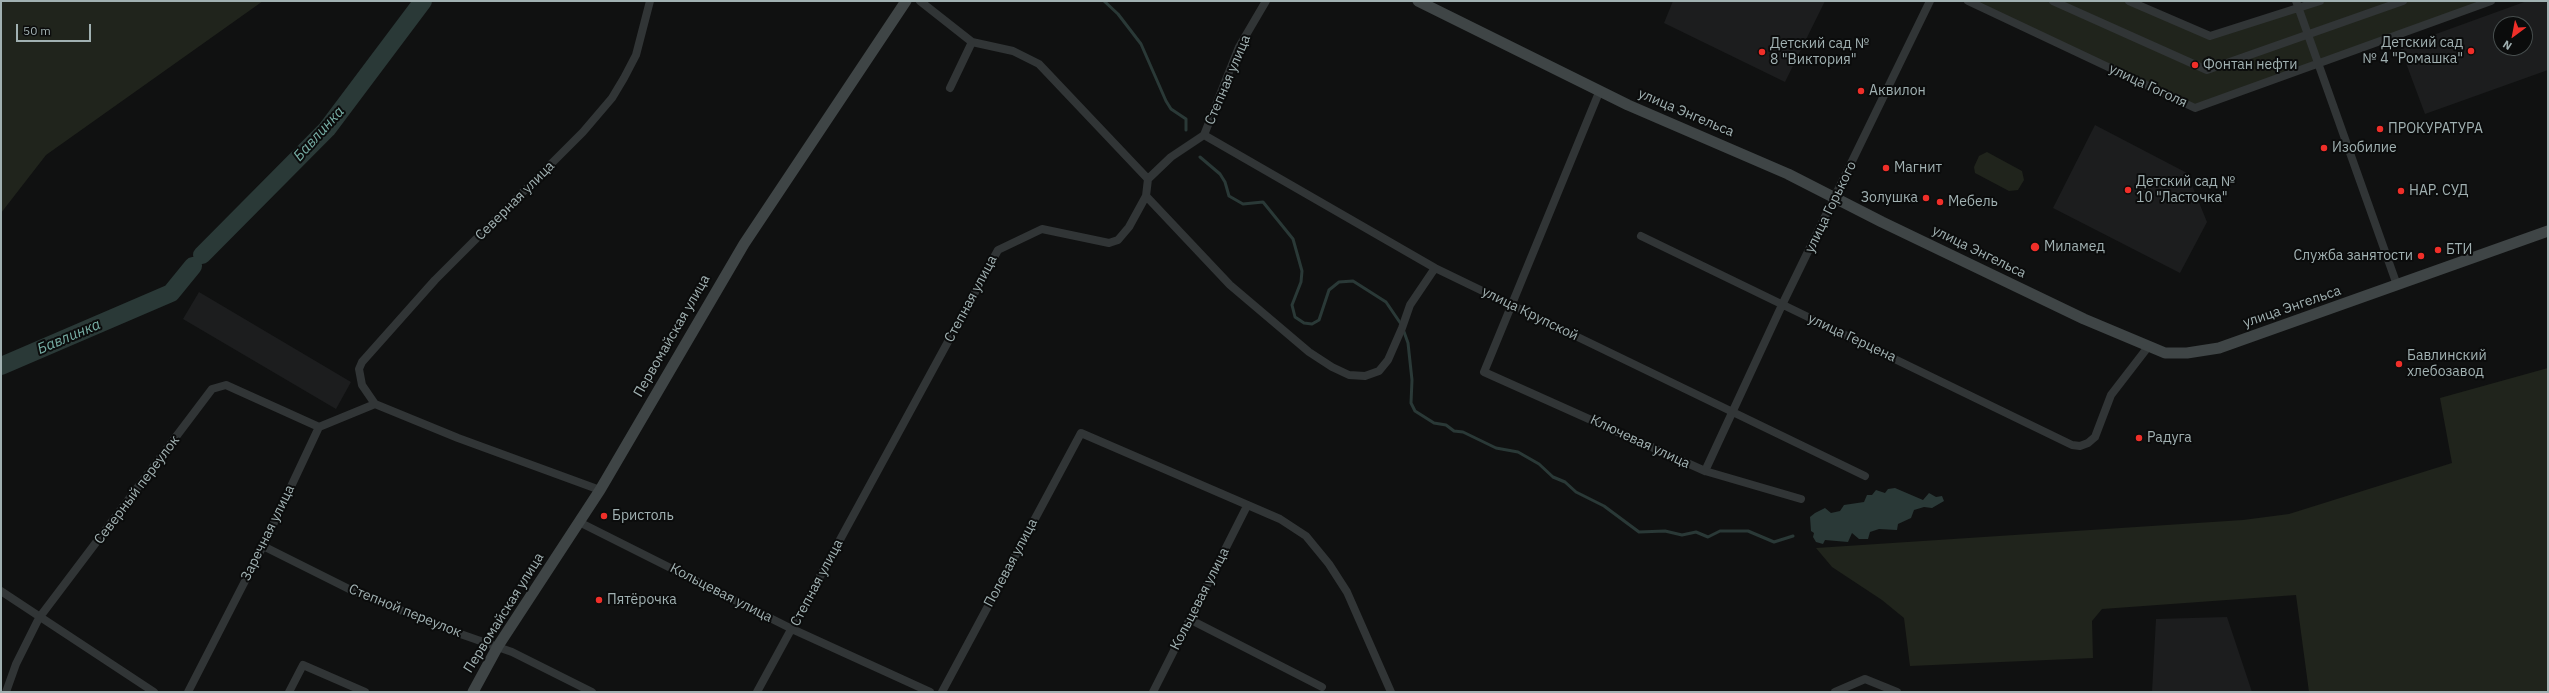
<!DOCTYPE html>
<html>
<head>
<meta charset="utf-8">
<style>
	body { margin:0 }
	#map { position:relative; width:2549px; height:693px; overflow:hidden; background:#101111; font-family:"IBM Plex Sans",sans-serif }
	canvas { display:block }
	.frame { position:absolute; inset:0; border:2px solid #a1b1b2; pointer-events:none }
	.north { position:absolute; left:2493px; top:16px; width:40px; height:40px; box-sizing:border-box; background:#0b0c0c; border:1px solid #474e4e; border-radius:50%; rotate:212deg; font-size:11px; font-weight:700; line-height:16px; text-align:center; color:#a1b1b2 }
	.north::after { content:''; display:block; margin:auto; width:14px; height:18px; background:#f02f29; clip-path:polygon(50% 0,100% 100%,50% 72%,0 100%) }
	.scale { position:absolute; left:16px; top:24px; width:75px; height:18px; box-sizing:border-box; border:2px solid #a1b1b2; border-top:0; padding-left:5px; font-size:12px; line-height:14px; white-space:nowrap; color:#a1b1b2; -webkit-text-stroke:3px #0b0c0c; paint-order:stroke }
</style>
</head>
<body>
<div id="map">
<canvas width="2549" height="693"></canvas>
<div class="frame"></div>
<div class="north">N</div>
<div class="scale">50 m</div>
</div>
<script>
const c = document.querySelector('canvas').getContext('2d');
c.lineJoin = 'round';
function fillPath(path, color) { c.fillStyle = color; c.fill(path, 'evenodd'); }
const shape = rows => new Path2D(rows.map(r => 'M' + r).join(''));
function trace(path, color, width, dash) { c.strokeStyle = color; c.lineWidth = width; c.lineCap = dash ? 'butt' : 'round'; c.setLineDash(dash || []); c.stroke(path); }
function write(font, color, halo, rows, align = 'center') {
  c.font = font + ' "IBM Plex Sans",sans-serif'; c.lineWidth = 4; c.setLineDash([]); c.textBaseline = 'middle'; c.strokeStyle = halo; c.fillStyle = color; for (const [text, x, y, turn = 0] of rows) {
    c.save(); c.translate(x, y); c.rotate((+turn || 0) * Math.PI / 180); c.textAlign = isNaN(turn) ? turn : align; if (halo) c.strokeText(text, 0, 0); c.fillText(text, 0, 0); c.restore();
  }
}
const built = shape([
	[1673,1,1825,1,1785,82,1664,23],
	[2527,1,2548,1,2548,70,2425,114,2400,47],
	[2501,24,2525,24,2525,48,2501,48],
	[2095,125,2187,173,2207,222,2180,273,2053,208],
	[199,292,351,382,336,409,183,319],
	[2227,617,2252,692,2152,692,2156,619]
]);
const green = shape([
	[1,1,263,1,46,155,1,213],
	[1968,1,2129,1,2210,36,2320,1,2491,1,2195,108],
	[1987,152,2022,171,2024,180,2018,190,2009,191,1975,173,1974,167,1979,156],
	[2548,368,2548,692,2309,692,2296,595,2102,609,2092,621,2093,658,1910,666,1904,618,1882,600,1832,567,1816,548,2243,520,2289,514,2452,463,2440,398]
]);
const water = shape([
	[1895,488,1923,500,1929,493,1936,497,1942,496,1944,501,1932,508,1924,507,1914,510,1911,518,1898,524,1897,530,1879,529,1870,532,1868,539,1859,539,1852,533,1848,542,1825,540,1823,544,1816,542,1813,537,1814,533,1811,531,1810,517,1815,513,1825,508,1831,513,1840,511,1844,505,1864,502,1867,495,1872,495,1876,490,1885,493,1888,489]
]);
const stream = shape([
	[1104,1,1118,14,1141,44,1166,101,1171,109,1186,119,1186,130],
	[1200,157,1220,174,1225,182,1229,196,1243,204,1263,202,1293,239,1302,271,1301,282,1292,305,1295,317,1304,323,1312,324,1319,320,1329,290,1339,282,1353,281,1386,302,1401,324],
	[1403,329,1408,343,1412,380,1411,403,1415,411,1434,423,1446,425,1454,431,1463,432,1496,448,1518,452,1539,464,1553,477,1565,482,1576,492,1604,506,1639,532,1665,531,1682,535,1696,532,1708,537,1720,531,1748,531,1774,542,1793,536]
]);
const river = shape([
	[202,255,327,129,423,1],
	[1,366,171,293,193,266]
]);
const street = shape([
	[920,1,972,42,1013,51,1039,64,1148,179],
	[1968,1,2195,108,2491,1],
	[2053,1,2207,70,2403,1],
	[2129,1,2210,36,2320,1],
	[2296,1,2397,285],
	[950,88,972,42],
	[1600,90,1484,372,1705,471,1801,499],
	[1204,135,1435,268,1865,476],
	[1146,196,1230,285,1309,352,1332,367,1349,375,1365,376,1379,371,1388,360,1402,328,1410,305,1435,268],
	[1641,236,2072,445,2080,446,2088,443,2095,437,2111,395,2148,347],
	[1705,471,1782,305,1930,1],
	[600,490,458,438,375,404,362,385,359,369,362,362,435,280,583,132,612,98,624,78,636,55,650,1],
	[579,522,792,629,930,692],
	[263,546,349,589,449,630,512,652,592,692],
	[1,591,154,692],
	[1189,619,1322,687],
	[6,692,16,664,39,618,212,389,226,385,319,427],
	[188,692,263,546,319,427,375,404],
	[289,692,303,665,365,692],
	[757,692,998,250,1042,229,1109,243,1118,240,1129,227,1146,196,1148,179,1171,157,1204,135,1239,47,1266,1],
	[942,692,1081,433,1280,519,1306,536,1329,564,1347,592,1391,692],
	[1153,692,1247,506],
	[1835,692,1865,679,1897,692]
]);
const secondary = shape([
	[1418,1,1628,105,1788,174,1882,222,2084,319,2165,353,2187,353,2219,348,2548,231],
	[473,692,498,646,600,490,744,244,906,1]
]);
const markers = [
	[2471,51,4,"#f02f29"],
	[1762,52,4,"#f02f29"],
	[2195,65,4,"#f02f29"],
	[1861,91,4,"#f02f29"],
	[2380,129,4,"#f02f29"],
	[2324,148,4,"#f02f29"],
	[1886,168,4,"#f02f29"],
	[2128,190,4,"#f02f29"],
	[2401,191,4,"#f02f29"],
	[1926,198,4,"#f02f29"],
	[1940,202,4,"#f02f29"],
	[2035,247,5,"#f02f29"],
	[2438,250,4,"#f02f29"],
	[2421,256,4,"#f02f29"],
	[2399,364,4,"#f02f29"],
	[2139,438,4,"#f02f29"],
	[604,516,4,"#f02f29"],
	[599,600,4,"#f02f29"]
];
const poiNames = [
	["Детский сад",2463,43,"right"],
	["№ 4 \"Ромашка\"",2463,59,"right"],
	["Детский сад №",1770,44],
	["8 \"Виктория\"",1770,60],
	["Фонтан нефти",2203,65],
	["Аквилон",1869,91],
	["ПРОКУРАТУРА",2388,129],
	["Изобилие",2332,148],
	["Магнит",1894,168],
	["Детский сад №",2136,182],
	["10 \"Ласточка\"",2136,198],
	["НАР. СУД",2409,191],
	["Золушка",1918,198,"right"],
	["Мебель",1948,202],
	["Миламед",2044,247],
	["БТИ",2446,250],
	["Служба занятости",2413,256,"right"],
	["Бавлинский",2407,356],
	["хлебозавод",2407,372],
	["Радуга",2147,438],
	["Бристоль",612,516],
	["Пятёрочка",607,600]
];
const streetNames = [
	["Степная улица",1228,80,-67],
	["улица Гоголя",2148,86,25],
	["улица Энгельса",1686,113,23],
	["Северная улица",515,201,-45],
	["улица Горького",1831,207,-64],
	["улица Энгельса",1979,252,26],
	["Степная улица",971,299,-62],
	["улица Энгельса",2292,307,-19],
	["улица Крупской",1530,314,26],
	["Первомайская улица",672,336,-60],
	["улица Герцена",1852,338,25],
	["Ключевая улица",1640,442,25],
	["Северный переулок",137,490,-53],
	["Заречная улица",268,533,-64],
	["Полевая улица",1011,563,-62],
	["Степная улица",817,583,-62],
	["Кольцевая улица",721,593,27],
	["Кольцевая улица",1200,599,-63],
	["Степной переулок",405,611,22],
	["Первомайская улица",504,613,-58]
];
const waterNames = [
	["Бавлинка",319,134,-48],
	["Бавлинка",69,337,-23]
];
fillPath(built, '#1c1d1e');
fillPath(green, '#20241c');
fillPath(water, '#2a3937');
trace(stream, '#2a3937', 3);
trace(river, '#2a3937', 18);
trace(street, '#313536', 8);
trace(secondary, '#3f4546', 11);
for (const [x, y, r, color] of markers) { const dot = new Path2D(); dot.arc(x, y, r, 0, 2 * Math.PI); c.fillStyle = color; c.fill(dot); trace(dot, '#0b0c0c', 1.5); }
write('14px', '#a1b1b2', '#0b0c0c', poiNames, 'left');
write('14px', '#a1b1b2', '#0b0c0c', streetNames);
write('italic 15px', '#77aea5', '#0b0c0c', waterNames);
</script>
</body>
</html>
